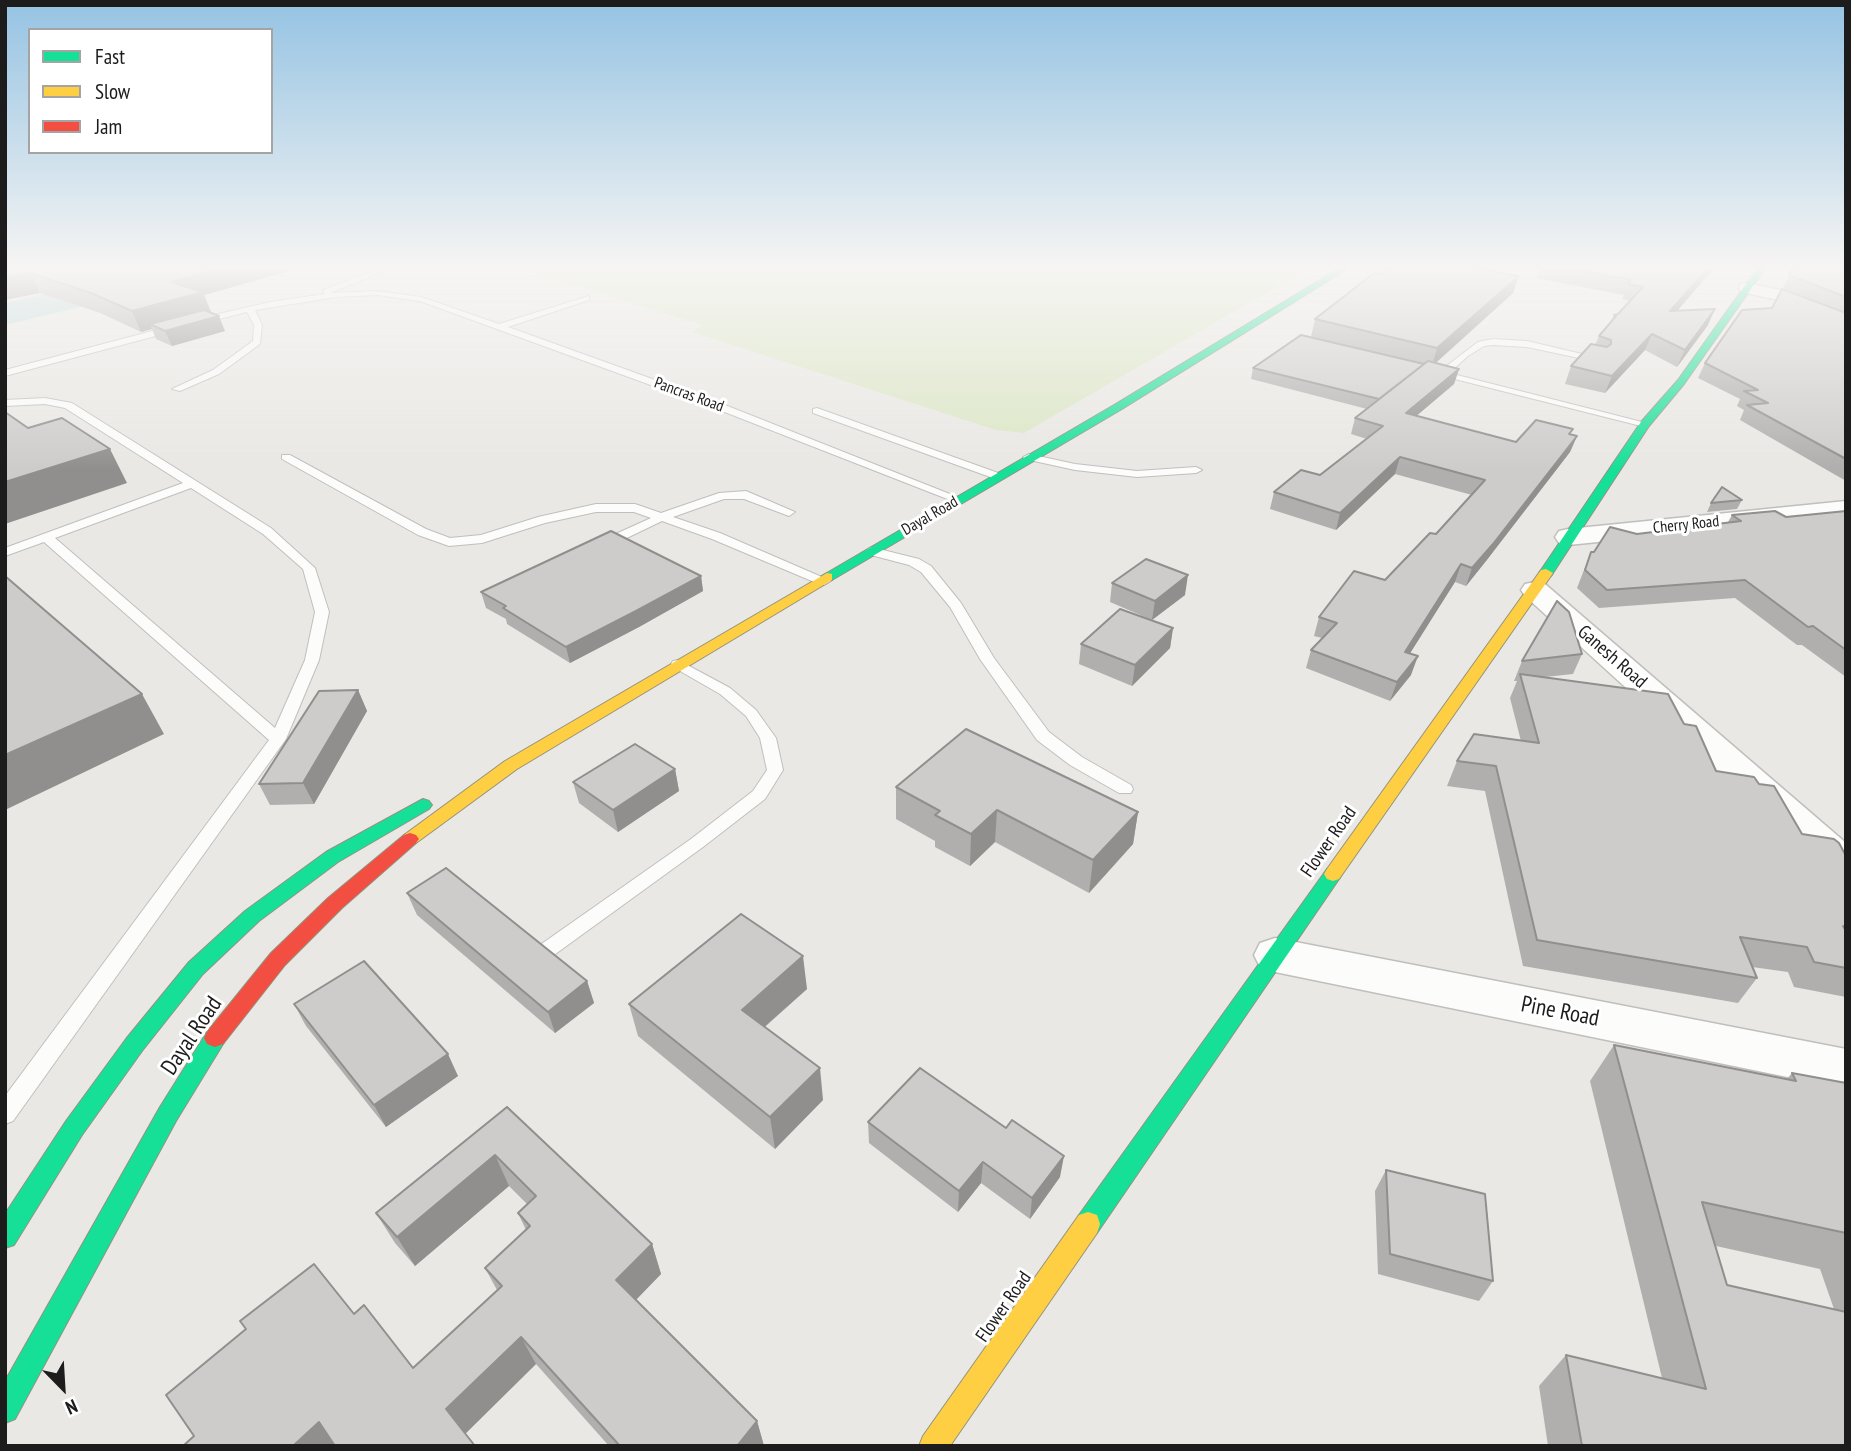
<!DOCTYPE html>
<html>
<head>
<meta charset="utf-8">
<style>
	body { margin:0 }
	#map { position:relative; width:1851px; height:1451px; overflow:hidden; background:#eae8e5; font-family:"PT Sans Narrow",sans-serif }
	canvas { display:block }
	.frame { position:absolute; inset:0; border:7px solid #1c1c1c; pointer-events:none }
	.legend { position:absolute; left:28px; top:28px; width:245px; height:126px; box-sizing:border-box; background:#fff; border:2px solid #a4a4a4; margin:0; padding:9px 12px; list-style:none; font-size:21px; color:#1c1c1c }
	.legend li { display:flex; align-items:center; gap:14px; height:35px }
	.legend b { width:35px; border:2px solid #a4a4a4 }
	.north { position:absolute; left:28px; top:1353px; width:70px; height:70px; -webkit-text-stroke:5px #fff; paint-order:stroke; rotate:156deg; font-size:19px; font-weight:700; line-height:28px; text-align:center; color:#1c1c1c }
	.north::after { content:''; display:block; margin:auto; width:24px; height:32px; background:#1c1c1c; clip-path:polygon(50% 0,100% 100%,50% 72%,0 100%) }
</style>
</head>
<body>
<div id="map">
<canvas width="1851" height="1451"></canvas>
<div class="frame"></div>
<ul class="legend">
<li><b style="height:9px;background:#16e098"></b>Fast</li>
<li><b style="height:9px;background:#ffcf43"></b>Slow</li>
<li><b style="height:9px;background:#f24e42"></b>Jam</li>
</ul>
<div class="north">N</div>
</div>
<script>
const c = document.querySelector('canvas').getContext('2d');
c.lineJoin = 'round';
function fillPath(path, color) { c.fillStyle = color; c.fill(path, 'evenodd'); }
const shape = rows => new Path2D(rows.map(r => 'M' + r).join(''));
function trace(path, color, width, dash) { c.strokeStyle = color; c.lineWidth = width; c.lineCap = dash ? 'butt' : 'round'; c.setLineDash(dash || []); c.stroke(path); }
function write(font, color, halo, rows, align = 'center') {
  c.font = font + ' "PT Sans Narrow",sans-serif'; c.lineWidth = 6; c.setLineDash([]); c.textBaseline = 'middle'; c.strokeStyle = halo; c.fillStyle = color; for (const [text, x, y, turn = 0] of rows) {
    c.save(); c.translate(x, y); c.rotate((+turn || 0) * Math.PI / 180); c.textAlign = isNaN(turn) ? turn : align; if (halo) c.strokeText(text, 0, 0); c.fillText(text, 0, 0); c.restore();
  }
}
const grass = shape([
	[511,266,1313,266,1024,433,996,430,692,332,702,325]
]);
const river = shape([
	[171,266,228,266,223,273,5,325,5,303,171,266]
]);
const lane = shape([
	[386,266,396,266,330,293,377,291,421,297,499,324,589,296,589,300,508,327,730,407,965,500,959,504,955,502,722,411,420,301,377,295,336,297,255,310,262,325,260,344,219,374,180,391,172,389,213,370,253,341,254,325,247,312,200,324,197,323,197,319,270,302,325,294,323,290,386,266],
	[1724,266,1739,266,1763,271,1759,273,1724,266],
	[175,325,179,328,178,330,5,376,5,370,175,325],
	[1493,339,1527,341,1603,359,1598,362,1527,347,1493,345,1484,346,1468,356,1449,373,1650,424,1645,427,1431,373,1440,371,1478,342,1493,339],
	[45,398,72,403,271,528,315,568,329,612,319,660,286,739,13,1121,5,1124,5,1096,269,740,44,542,5,556,5,548,183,483,65,408,45,404,5,406,5,400,45,398],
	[191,488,263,534,303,569,315,612,305,660,275,728,55,538,191,488],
	[817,408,1001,474,1003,476,993,478,813,413,813,409,817,408],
	[1029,454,1075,464,1137,471,1196,467,1202,470,1196,473,1137,477,1075,470,1025,459,1023,457,1029,454],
	[282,455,290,455,426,529,450,538,481,535,538,517,596,504,635,504,661,513,719,493,746,491,795,512,789,516,744,499,724,499,673,517,720,533,831,581,824,585,819,584,712,539,662,521,606,548,598,548,598,542,651,518,634,512,596,512,545,523,482,543,449,546,418,535,282,459,282,455],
	[871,547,919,559,931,566,961,603,994,658,1049,732,1082,757,1131,785,1133,789,1131,793,1119,793,1070,765,1037,740,980,659,950,607,921,572,909,565,867,554,865,551,871,547],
	[678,660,730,688,756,710,776,738,783,770,765,799,703,847,554,955,547,958,540,955,537,950,540,945,691,839,753,791,767,770,760,738,746,716,720,694,673,667,671,664,673,661,678,660]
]);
const street = shape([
	[1747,283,1785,291,1846,316,1846,328,1774,299,1741,292,1739,288,1741,284,1747,283],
	[1846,501,1846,517,1568,545,1559,543,1555,537,1559,531,1568,529,1846,501],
	[1535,582,1545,584,1846,843,1846,879,1832,875,1525,596,1521,590,1525,584,1535,582],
	[1275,938,1846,1049,1846,1089,1275,972,1260,967,1254,955,1260,943,1275,938]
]);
const fast = shape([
	[1343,266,1352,266,1122,409,832,580,822,580,820,577,1114,405,1343,266],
	[1759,266,1767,266,1684,384,1649,426,1551,576,1541,576,1539,573,1641,422,1678,380,1759,266],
	[423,799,429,801,432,805,429,809,338,862,259,921,203,974,142,1051,82,1135,14,1245,5,1248,5,1214,66,1121,126,1039,189,962,245,911,326,852,423,799],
	[1333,867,1339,869,1342,874,1339,879,1097,1233,1088,1236,1079,1233,1076,1224,1079,1215,1327,869,1333,867],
	[215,1029,223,1032,226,1038,223,1044,176,1121,15,1419,5,1423,5,1381,160,1107,207,1032,215,1029]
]);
const slow = shape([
	[1546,569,1553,573,1339,879,1333,881,1327,879,1324,874,1327,869,1541,570,1546,569],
	[827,573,832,574,832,580,517,769,416,843,404,843,401,839,404,835,505,761,827,573],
	[1088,1212,1097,1215,1100,1224,1097,1233,950,1446,919,1446,923,1436,1079,1215,1088,1212]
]);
const jam = shape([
	[410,833,416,835,419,839,416,843,342,908,285,965,223,1044,215,1047,207,1044,204,1038,207,1032,271,953,328,898,404,835,410,833]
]);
const wall = shape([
	[5,266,320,266,308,269,303,267,204,295,211,312,225,331,172,346,156,339,152,329,141,332,100,313,40,293],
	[1540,266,1716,266,1677,311,1708,325,1677,367,1645,350,1605,393,1565,384,1571,366,1595,345,1599,336,1611,322,1614,315,1618,314,1630,301,1622,299,1624,295,1536,278],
	[1794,266,1846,266,1846,313,1783,288],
	[1513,293,1436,363,1459,369,1454,384,1416,416,1516,442,1571,434,1577,436,1570,452,1486,561,1466,586,1455,582,1409,653,1411,675,1390,701,1306,668,1311,650,1322,638,1314,636,1319,617,1385,580,1436,534,1472,495,1395,474,1336,530,1270,509,1274,492,1320,475,1367,439,1351,434,1355,418,1367,409,1251,379,1253,368,1311,337,1315,319],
	[1846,313,1846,481,1740,420,1744,410,1737,406,1740,399,1698,378,1705,363],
	[1742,500,1737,509,1707,512,1711,503],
	[1846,511,1846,677,1802,645,1797,645,1735,598,1599,608,1577,588,1591,552,1594,552,1637,534,1728,522,1732,515,1786,517],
	[701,576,703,591,639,627,570,663,507,624,506,619,486,608,481,592],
	[1112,583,1185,595,1152,620,1110,602],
	[1173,628,1170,648,1132,686,1079,664,1081,644],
	[1582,654,1573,674,1545,677,1684,724,1716,771,1759,784,1802,834,1846,856,1846,997,1794,987,1788,972,1752,967,1757,978,1738,1003,1523,966,1485,791,1447,786,1457,761,1521,741,1510,698,1517,681,1514,681,1522,661],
	[358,690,367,711,314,804,270,805,259,784],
	[675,769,679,791,618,832,579,803,573,782],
	[896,787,1138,812,1133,844,1089,893,995,842,970,866,935,847,935,841,896,819],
	[407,893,587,981,594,1003,555,1033,417,915],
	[807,989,765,1027,823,1100,775,1149,638,1036,629,1004],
	[294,1004,458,1076,386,1127,306,1026],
	[1614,1045,1787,1079,1792,1073,1846,1083,1846,1446,1548,1446,1539,1386,1566,1355,1662,1378,1590,1081],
	[1716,1246,1820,1269,1834,1309,1727,1285],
	[507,1107,652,1244,661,1274,636,1300,757,1421,764,1446,609,1446,536,1364,465,1434,354,1314,413,1368,497,1290,485,1268,526,1230,518,1213,527,1204,509,1186,415,1266,395,1243,376,1213],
	[868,1122,1060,1177,1030,1219,981,1183,958,1212,869,1143],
	[1386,1170,1493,1281,1479,1301,1378,1274,1375,1191]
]);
const shadedWall = shape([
	[231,266,302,266,303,267,204,295,211,312,150,324,152,329,141,332,132,311,171,282],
	[307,266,320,266,308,269],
	[1710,266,1716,266,1663,327,1670,311],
	[30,273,40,293,5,300,5,278],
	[1519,276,1513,293,1432,366,1437,348],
	[1715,309,1708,325,1677,367,1685,350],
	[219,316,225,331,172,346,165,331],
	[1652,334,1645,350,1605,393,1612,376],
	[1459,369,1454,384,1401,429,1406,413],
	[1577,436,1570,452,1486,561,1466,586,1472,568],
	[110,449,127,483,5,524,5,482],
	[1400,457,1395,474,1336,530,1340,513],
	[1461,564,1455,582,1399,671,1405,652],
	[1188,575,1185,595,1152,620,1155,601],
	[701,576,703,591,639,627,570,663,566,647],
	[1173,628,1170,648,1132,686,1135,665],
	[1418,656,1411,675,1390,701,1397,682],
	[358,690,367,711,314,804,303,783],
	[142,694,164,734,5,810,5,755],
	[675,769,679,791,618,832,613,810],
	[997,810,995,842,970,866,971,834],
	[1138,812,1133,844,1089,893,1093,860],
	[803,956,807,989,747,1042,742,1010],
	[587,981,594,1003,555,1033,548,1012],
	[448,1054,458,1076,386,1127,374,1105],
	[820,1068,823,1100,775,1149,770,1117],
	[495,1155,509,1186,415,1266,397,1237],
	[1064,1156,1060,1177,1030,1219,1032,1198],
	[983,1162,981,1183,958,1212,959,1191],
	[652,1244,661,1274,627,1309,616,1280],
	[521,1337,536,1364,464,1435,446,1409],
	[757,1421,764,1446,737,1446],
	[319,1422,340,1446,293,1446]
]);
const building = shape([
	[5,266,231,266,171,282,203,292,132,311,91,293,30,273,5,278,5,266],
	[1395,266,1463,266,1519,276,1437,348,1315,319,1374,273,1382,274,1395,266],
	[1553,266,1710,266,1670,311,1715,309,1685,350,1652,334,1612,376,1571,366,1591,344,1607,347,1611,344,1611,340,1599,336,1616,316,1614,315,1618,314,1643,287,1628,284,1631,280,1553,266],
	[1794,266,1846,266,1846,297,1789,275,1794,266],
	[1782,289,1846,313,1846,459,1747,405,1768,403,1744,391,1758,390,1705,363,1742,310,1772,308,1782,289],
	[204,310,219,316,165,331,150,324,204,310],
	[1301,335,1424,364,1379,399,1253,368,1301,335],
	[1428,361,1459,369,1406,413,1516,442,1536,420,1573,429,1569,434,1577,436,1493,544,1472,568,1461,564,1405,652,1418,656,1397,682,1311,650,1337,623,1319,617,1354,571,1385,580,1430,533,1436,534,1485,480,1400,457,1340,513,1274,492,1301,470,1320,475,1383,426,1355,418,1428,361],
	[5,412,28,428,62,418,110,449,5,482,5,412],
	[1722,487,1742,500,1711,503,1722,487],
	[1775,511,1786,517,1846,511,1846,650,1813,626,1808,627,1745,580,1607,590,1585,570,1591,552,1594,552,1610,527,1637,534,1741,521,1732,515,1775,511],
	[611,531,701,576,636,611,566,647,503,608,506,606,481,592,611,531],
	[1146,559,1188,575,1155,601,1112,583,1146,559],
	[5,576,142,694,5,755,5,576],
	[1557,601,1569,612,1582,654,1522,661,1557,601],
	[1120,609,1173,628,1135,665,1081,644,1120,609],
	[1520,674,1668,694,1684,724,1696,726,1716,771,1754,777,1759,784,1774,786,1802,834,1834,839,1839,843,1846,856,1846,928,1843,926,1846,931,1846,968,1814,962,1807,947,1740,937,1757,978,1537,940,1496,766,1457,761,1474,734,1539,743,1520,674],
	[358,690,303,783,259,784,319,691,358,690],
	[966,729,1138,812,1093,860,997,810,971,834,935,815,940,811,896,787,966,729],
	[635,744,675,769,613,810,573,782,635,744],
	[446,868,587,981,548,1012,407,893,446,868],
	[741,914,803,956,742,1010,820,1068,770,1117,629,1004,741,914],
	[364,961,448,1054,374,1105,294,1004,364,961],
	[1614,1045,1796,1081,1792,1073,1846,1083,1846,1233,1702,1202,1727,1285,1846,1312,1846,1446,1582,1446,1566,1355,1706,1389,1614,1045],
	[920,1068,1006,1128,1012,1120,1064,1156,1032,1198,983,1162,959,1191,868,1122,920,1068],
	[507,1107,652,1244,616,1280,757,1421,737,1446,620,1446,521,1337,446,1409,475,1446,335,1446,319,1422,293,1446,183,1446,194,1436,166,1395,246,1329,240,1321,314,1264,354,1314,364,1305,413,1368,502,1286,485,1268,530,1226,518,1213,536,1196,495,1155,397,1237,376,1213,507,1107],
	[1386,1170,1485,1194,1493,1281,1390,1254,1386,1170]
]);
const farStreetnames = [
	["Pancras Road",689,395,20],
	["Dayal Road",930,516,-30],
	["Cherry Road",1686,525,-6]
];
const streetNames = [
	["Ganesh Road",1612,657,41],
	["Flower Road",1329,842,-55],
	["Flower Road",1004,1307,-55]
];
const nearStreetnames = [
	["Pine Road",1560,1012,11],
	["Dayal Road",192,1036,-56]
];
fillPath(grass, '#dbe6c5');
fillPath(river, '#bad9dc');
trace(lane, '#c0bfbd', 2);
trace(street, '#c0bfbd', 3);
trace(fast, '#93927e', 2);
trace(slow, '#93927e', 2);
trace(jam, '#93927e', 2);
fillPath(lane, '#fcfcfb');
fillPath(street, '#fcfcfb');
fillPath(fast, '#16e098');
fillPath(slow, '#ffcf43');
fillPath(jam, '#f24e42');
fillPath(wall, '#b1afae');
fillPath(shadedWall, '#908f8d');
fillPath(building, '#ceccca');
trace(building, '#908f8d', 2);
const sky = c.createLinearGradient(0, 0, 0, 469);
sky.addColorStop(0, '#95c3e3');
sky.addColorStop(0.57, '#f6f5f3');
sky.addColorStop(1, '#f6f5f300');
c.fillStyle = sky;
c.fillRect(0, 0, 1851, 469);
write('16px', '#1c1c1c', '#fff', farStreetnames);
write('19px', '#1c1c1c', '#fff', streetNames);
write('23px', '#1c1c1c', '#fff', nearStreetnames);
</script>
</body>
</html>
